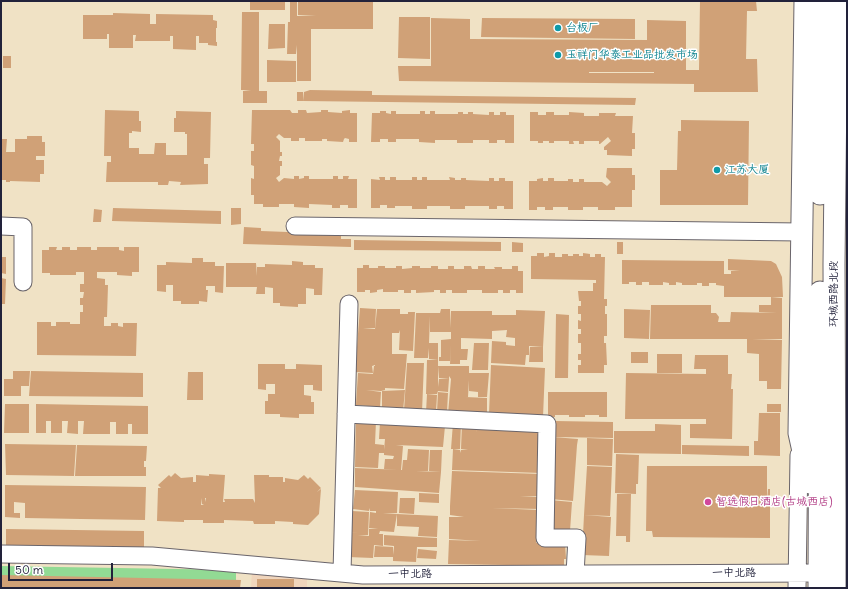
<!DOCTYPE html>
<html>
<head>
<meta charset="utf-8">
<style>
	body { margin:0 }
	#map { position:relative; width:848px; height:589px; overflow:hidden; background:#f0e2c5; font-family:Delius,sans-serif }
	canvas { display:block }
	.frame { position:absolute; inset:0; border:2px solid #22223b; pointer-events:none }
	.scale { position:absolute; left:8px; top:563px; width:105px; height:18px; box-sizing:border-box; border:2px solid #22223b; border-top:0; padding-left:5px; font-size:12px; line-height:14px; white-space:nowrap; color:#22223b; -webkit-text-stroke:3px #fff; paint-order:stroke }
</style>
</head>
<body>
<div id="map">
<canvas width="848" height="589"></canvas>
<div class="frame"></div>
<div class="scale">50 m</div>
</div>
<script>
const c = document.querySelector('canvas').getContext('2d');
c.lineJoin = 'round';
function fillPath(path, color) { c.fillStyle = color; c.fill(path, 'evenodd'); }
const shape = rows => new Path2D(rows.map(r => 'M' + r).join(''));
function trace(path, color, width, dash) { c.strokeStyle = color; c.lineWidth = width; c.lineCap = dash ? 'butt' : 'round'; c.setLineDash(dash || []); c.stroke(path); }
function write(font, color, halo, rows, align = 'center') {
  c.font = font + ' Delius,"LXGW WenKai TC",sans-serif'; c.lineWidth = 3; c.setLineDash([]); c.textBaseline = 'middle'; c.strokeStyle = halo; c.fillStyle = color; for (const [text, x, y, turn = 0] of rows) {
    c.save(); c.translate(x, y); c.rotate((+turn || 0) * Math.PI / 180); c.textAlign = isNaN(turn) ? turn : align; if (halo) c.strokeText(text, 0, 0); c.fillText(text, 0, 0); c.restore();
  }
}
const built = shape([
	[252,570,307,572,307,588,251,588]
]);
const green = shape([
	[1,566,236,570,236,588,1,588]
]);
const building = shape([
	[250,1,285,1,285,10,250,10],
	[290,1,297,1,297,16,316,16,298,15,298,1,373,1,373,29,311,29,311,81,297,81,297,45,296,54,287,54,288,22,290,22],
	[700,1,756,1,757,11,747,11,746,59,757,59,758,92,694,92,694,84,399,81,398,66,431,66,431,18,470,19,470,39,647,40,647,20,686,21,686,73,686,70,699,70],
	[589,72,654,72,654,73,589,73],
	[242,12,259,12,259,91,267,91,267,103,243,103,243,91,251,90,241,90],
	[113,13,150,14,150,24,156,24,156,14,213,15,213,20,217,21,217,28,216,28,216,42,217,42,217,46,208,45,208,43,199,43,199,36,196,36,196,50,173,49,173,36,170,36,170,41,135,41,136,35,133,35,133,48,109,48,109,34,107,34,107,39,83,39,83,15,113,15],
	[399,17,430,17,430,59,398,58],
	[482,18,635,19,635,39,481,37],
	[269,24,285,24,285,48,268,49],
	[3,56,11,56,11,68,3,68],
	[267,60,296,61,296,82,267,82],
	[310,90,372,91,372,95,636,98,635,105,303,101,304,92],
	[297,92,303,92,303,101,297,101],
	[105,110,139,111,139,121,141,121,141,132,132,131,132,133,129,133,129,148,139,148,139,154,154,154,155,143,166,143,166,155,187,155,187,134,185,134,185,132,174,132,174,118,176,118,176,111,211,112,210,158,204,158,204,164,208,164,208,184,180,185,181,182,169,181,168,185,158,185,158,182,106,182,107,162,111,162,111,156,104,156],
	[252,110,290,110,292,113,298,113,298,110,306,110,307,113,321,112,321,110,328,110,328,112,342,113,342,111,350,110,350,113,357,113,357,142,349,142,349,139,345,138,344,139,343,142,327,141,327,139,322,139,322,141,305,141,305,138,299,138,299,141,291,141,291,138,284,138,279,134,276,137,280,141,280,152,282,152,282,156,280,156,279,161,282,161,282,166,280,166,280,175,276,178,279,182,284,178,294,179,294,176,299,176,299,179,304,178,304,176,309,176,309,179,333,179,333,176,338,176,338,179,343,179,343,176,349,176,348,179,357,179,357,208,348,208,348,205,340,205,340,208,332,208,332,205,309,204,309,208,294,207,294,204,279,204,279,207,263,207,263,204,254,204,254,195,251,195,251,178,254,179,254,166,251,165,251,151,254,151,254,144,251,144],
	[380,111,386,111,386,113,391,114,391,111,396,111,396,114,420,114,420,111,425,111,425,114,430,114,430,111,435,111,435,114,458,114,458,112,463,112,463,114,468,114,468,112,473,112,473,114,489,115,489,112,494,112,494,115,500,115,500,112,506,112,506,115,514,115,514,143,505,143,505,140,497,140,497,143,489,143,489,140,473,140,473,143,457,143,457,140,435,140,435,143,419,142,419,139,396,139,396,142,388,142,388,139,380,139,380,142,371,142,372,113,380,113],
	[530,112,538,112,538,115,546,115,546,112,554,112,554,115,569,115,569,112,584,113,584,116,599,116,599,113,616,113,615,116,633,116,632,133,635,133,635,149,632,149,632,156,607,155,607,150,604,150,604,147,611,141,608,137,600,144,599,144,599,141,584,141,584,144,579,144,579,141,573,141,574,144,569,144,569,141,554,141,554,143,549,143,549,141,543,141,543,143,538,143,538,141,530,141],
	[681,120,749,121,748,205,660,205,660,170,677,170,678,131,681,131],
	[27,136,42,136,42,142,45,142,45,156,36,156,36,160,44,160,44,174,40,174,40,182,10,181,10,182,6,182,6,180,1,180,1,139,7,139,6,152,15,152,15,139,27,139],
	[607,168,632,168,632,175,635,175,635,190,632,190,632,207,615,207,615,210,598,210,598,207,583,207,583,210,568,210,568,207,553,207,553,210,545,210,545,207,537,207,537,210,529,210,529,181,537,181,537,179,543,178,543,181,548,181,548,178,554,178,554,181,568,181,568,179,573,179,573,182,579,182,579,179,584,179,584,182,602,182,607,186,611,182,606,177],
	[379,177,385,177,385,180,390,180,390,177,396,177,396,180,412,180,412,177,417,177,417,180,422,180,422,177,427,177,427,180,450,180,449,177,455,178,455,180,461,180,461,178,466,178,466,180,489,181,489,178,494,178,494,181,499,181,499,178,505,178,505,181,513,181,513,209,504,209,504,206,497,206,497,209,489,209,489,206,465,206,465,209,450,209,450,206,427,206,427,209,412,209,412,206,395,206,395,208,387,208,387,205,380,205,380,208,371,208,371,179,380,180],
	[113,208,221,211,221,224,112,221],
	[231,208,241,208,241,224,231,225],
	[94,209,102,210,101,222,93,222],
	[244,227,261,228,261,231,341,234,341,239,351,239,351,247,243,244],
	[354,240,501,242,501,251,354,250],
	[512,242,523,243,523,252,512,252],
	[617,242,623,242,623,254,617,254],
	[49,247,57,247,56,250,62,250,62,247,70,247,70,250,77,250,77,247,91,247,91,250,97,250,97,247,119,247,119,250,124,251,124,247,139,247,139,272,132,272,132,276,117,275,117,272,97,272,97,278,105,279,105,285,108,285,107,317,104,317,104,326,111,326,111,323,118,323,118,326,123,327,123,323,137,323,136,356,37,355,37,322,51,322,51,326,56,326,56,322,70,322,70,324,80,324,80,312,83,312,83,305,80,305,80,298,83,298,84,292,80,292,80,284,84,284,84,272,76,272,76,275,50,275,50,273,42,273,42,250,49,250],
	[537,253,544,253,544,257,549,256,549,253,555,253,555,257,562,257,562,254,568,254,568,256,573,256,573,254,579,254,579,256,583,256,583,253,590,254,590,257,595,257,595,254,601,254,601,257,605,257,604,299,607,299,607,306,605,306,605,314,607,314,607,336,604,336,604,343,606,343,607,365,604,365,604,373,578,373,578,365,581,365,581,360,578,360,578,354,581,354,581,343,578,343,578,334,581,334,581,329,578,329,578,320,581,321,581,314,578,314,578,306,581,306,581,301,579,301,578,291,593,291,593,283,596,283,596,280,531,279,531,256,537,256],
	[1,257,6,257,6,274,1,273],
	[192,258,203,258,203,262,215,262,215,266,224,266,223,293,215,292,215,286,206,286,206,290,208,290,207,302,199,301,199,304,181,304,181,301,173,301,173,285,166,285,166,292,157,291,157,265,166,265,166,262,192,263],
	[728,259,771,261,776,264,782,277,783,297,724,297,724,274,731,274,731,271,740,271,728,270],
	[622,260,724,261,724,286,716,285,716,283,709,283,709,286,702,286,702,283,697,283,697,285,682,285,682,283,676,282,676,285,669,285,669,283,663,282,663,285,649,285,649,282,642,282,642,285,636,285,636,282,629,282,629,284,622,284],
	[292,261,303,262,303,265,315,265,315,268,323,268,322,295,314,295,314,289,306,288,306,304,298,304,298,307,280,306,280,303,273,303,273,288,265,287,265,294,256,294,257,287,226,287,226,263,256,263,257,276,257,267,265,267,265,264,292,265],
	[363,265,369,265,369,268,378,268,378,266,385,266,385,268,396,268,396,266,402,266,402,269,412,268,412,266,420,266,420,268,431,268,431,266,438,266,438,269,448,269,448,266,454,266,454,269,464,269,464,266,471,266,472,269,478,269,478,266,485,266,485,269,495,269,494,267,502,267,502,269,512,269,512,266,518,266,518,271,523,271,523,293,516,293,516,290,510,290,510,293,503,293,503,290,498,290,498,293,482,293,482,290,467,290,467,293,452,293,452,290,446,290,446,293,440,293,440,290,434,290,434,292,416,293,416,290,411,290,411,293,404,293,404,290,398,290,398,292,383,292,383,289,377,290,377,292,370,293,370,290,365,290,365,292,357,292,357,268,363,268],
	[1,278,6,279,5,304,1,304],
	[771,297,782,298,782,339,752,340,782,340,781,389,767,389,767,381,759,381,759,354,747,353,747,339,650,339,651,305,711,305,711,313,716,313,719,317,718,322,730,322,731,312,777,313,759,312,759,305,771,305],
	[360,308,376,309,375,328,363,329,375,329,377,309,400,309,400,314,408,314,408,312,415,312,413,351,399,350,400,330,399,333,392,333,392,354,407,354,404,389,385,388,385,390,381,391,366,390,381,392,380,407,356,405,358,373,373,374,374,366,375,366,375,365,372,366,373,373,355,372],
	[441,309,450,309,450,328,451,311,492,311,492,315,516,315,516,310,545,311,543,347,529,346,529,355,526,355,525,365,491,363,492,341,506,342,506,345,515,346,515,338,506,337,507,330,492,331,492,339,461,338,461,349,468,349,467,360,460,360,460,364,450,364,451,344,450,361,439,361,439,357,441,357,441,340,451,339,451,332,430,332,430,316,429,343,438,343,438,360,429,359,429,348,428,358,414,358,416,313,440,313],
	[624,309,650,310,649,339,624,338],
	[556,314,569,315,568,378,555,378],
	[474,343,489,343,488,370,472,370],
	[530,347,543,347,543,362,529,362],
	[631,352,648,352,648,363,631,363],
	[657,354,682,354,682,373,657,373],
	[695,355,728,355,728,374,732,374,731,389,733,389,732,439,690,438,690,424,706,424,706,419,625,419,626,373,706,374,706,369,694,369],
	[427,360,438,360,438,387,439,379,449,379,448,392,438,391,437,394,426,394],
	[407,363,424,363,422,412,404,411],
	[258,364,285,364,285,369,296,369,296,364,322,365,322,391,313,390,313,385,304,385,304,395,311,396,311,402,314,402,314,414,299,414,299,418,280,417,280,414,265,414,265,401,268,401,268,394,275,394,275,384,266,384,266,390,258,389],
	[491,365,545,368,543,417,513,416,513,410,513,415,489,414],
	[438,366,469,366,469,373,489,373,487,397,478,397,478,392,469,391,469,380,468,397,466,397,487,398,487,415,448,414,451,379,449,376,449,379,439,378],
	[13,371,30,371,29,386,21,386,21,396,4,396,4,379,13,379],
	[31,371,143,373,143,397,29,396],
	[188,372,203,372,203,400,187,400],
	[405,390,403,411,382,412,382,391],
	[438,392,448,393,447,412,437,412],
	[548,392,607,392,607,417,599,417,599,415,585,415,585,417,569,417,569,415,555,415,555,417,548,417],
	[427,394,437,395,436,412,426,412],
	[5,404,29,404,29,433,4,433],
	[36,404,148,406,148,434,132,434,132,424,128,424,128,434,116,434,116,422,110,422,110,434,83,434,84,421,78,421,78,434,67,433,68,421,62,421,62,433,51,433,51,421,46,421,46,433,36,433],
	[767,404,781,404,781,412,767,412],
	[759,413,780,413,780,456,754,455,754,441,758,441],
	[356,420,376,421,375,444,384,445,384,450,385,439,379,439,380,422,386,422,385,433,386,422,445,426,443,447,396,445,403,446,401,470,384,469,385,459,393,459,394,456,384,455,384,453,379,453,378,468,355,467],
	[555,421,613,422,613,438,555,437],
	[453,423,461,424,460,449,451,449],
	[462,424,477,424,476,433,477,426,541,430,541,473,452,470,453,449,460,450,460,453,461,450,468,450,461,449],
	[655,424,681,425,681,454,614,453,614,431,655,431],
	[553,437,578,439,577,445,573,501,550,499],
	[587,438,613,439,612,466,587,465],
	[5,444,76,445,74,476,6,475],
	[77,445,147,446,146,461,144,461,144,467,146,467,146,476,75,476],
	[682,445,749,446,749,456,682,454],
	[408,449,429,450,428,471,416,471,441,472,439,493,355,487,355,468,402,470,403,460,407,460],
	[430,450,442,450,441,472,429,471],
	[616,454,639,455,638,484,636,484,636,494,615,493],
	[587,466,612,467,610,516,584,515],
	[647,466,767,466,767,501,768,489,770,489,770,538,653,537,652,531,646,531],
	[452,471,541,474,540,496,520,496,540,497,540,509,492,508,539,510,539,520,537,520,536,543,565,543,566,559,564,559,564,566,448,564,449,540,481,541,449,539,449,517,464,517,450,515,450,506,467,507,450,506],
	[175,473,181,478,193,477,193,482,196,482,196,475,209,476,209,474,225,475,223,502,206,501,206,498,201,498,202,498,201,505,204,505,202,504,202,498,205,498,206,502,206,501,223,502,225,502,224,499,253,499,255,503,254,475,269,475,269,477,283,477,283,482,285,482,285,478,298,480,304,475,308,479,310,477,321,488,317,492,321,489,319,514,308,525,293,524,293,522,275,521,275,524,254,524,253,521,224,520,224,523,203,523,203,520,184,520,184,522,157,521,158,488,161,488,158,485,169,475,171,477],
	[5,485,81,486,81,519,25,518,25,503,14,502,14,513,20,513,20,518,5,517],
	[81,486,146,487,145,520,81,519],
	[355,490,398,492,397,513,383,513,397,514,394,532,380,531,379,534,383,534,383,546,374,545,373,558,348,557,350,532,359,533,351,532,352,511,369,512,368,535,358,535,369,536,369,529,378,529,369,528,370,512,376,513,376,511,370,511,370,508,369,511,353,509],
	[419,493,439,494,439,503,419,502],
	[617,494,631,494,630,542,626,542,626,536,616,536],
	[400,498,415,498,414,514,399,513],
	[550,500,572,502,570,531,549,530],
	[397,514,438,516,437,537,418,536,419,527,397,526],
	[584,515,611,517,609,556,582,555],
	[6,529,144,531,144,548,6,546],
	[384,535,437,538,437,547,417,547,416,562,393,561,393,557,374,557,375,546,393,547,394,555,394,546,384,545],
	[418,549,437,551,436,559,417,558],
	[1,575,241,580,240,588,1,588],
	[257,579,294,579,294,588,257,588]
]);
const minor = shape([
	[1,226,23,227,23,282],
	[295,226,801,232],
	[346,414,547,424,545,538,577,538,575,574],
	[1,554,152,556,363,575,819,573],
	[342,573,349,304],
	[797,588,799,455]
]);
const major = shape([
	[805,1,799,433,810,483],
	[820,194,821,1],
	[819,588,820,292],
	[835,588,835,512,834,264,837,1]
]);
const markers = [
	[558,28,4,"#0f9aa8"],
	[558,55,4,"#0f9aa8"],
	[717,170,4,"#0f9aa8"],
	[708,502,4,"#d1479c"]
];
const cultureNames = [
	["台板厂",566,28],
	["玉祥门华泰工业品批发市场",566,55],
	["江苏大厦",725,170]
];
const streetNames = [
	["环城西路北段",834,294,-90],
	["一中北路",734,573],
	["一中北路",410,574]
];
const hotelNames = [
	["智选假日酒店(古城西店)",716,502]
];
fillPath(built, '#f0d5bc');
fillPath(green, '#92da94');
fillPath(building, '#d0a177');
trace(minor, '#6a656b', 19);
trace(major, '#6a656b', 23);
trace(minor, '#fff', 17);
trace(major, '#fff', 21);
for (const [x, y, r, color] of markers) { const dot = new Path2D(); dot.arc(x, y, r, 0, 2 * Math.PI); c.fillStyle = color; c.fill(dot); trace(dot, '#fff', 1.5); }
write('11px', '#0d838f', '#fff', cultureNames, 'left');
write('11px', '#22223b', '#fff', streetNames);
write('11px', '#b23c85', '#fff', hotelNames, 'left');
</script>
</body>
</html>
